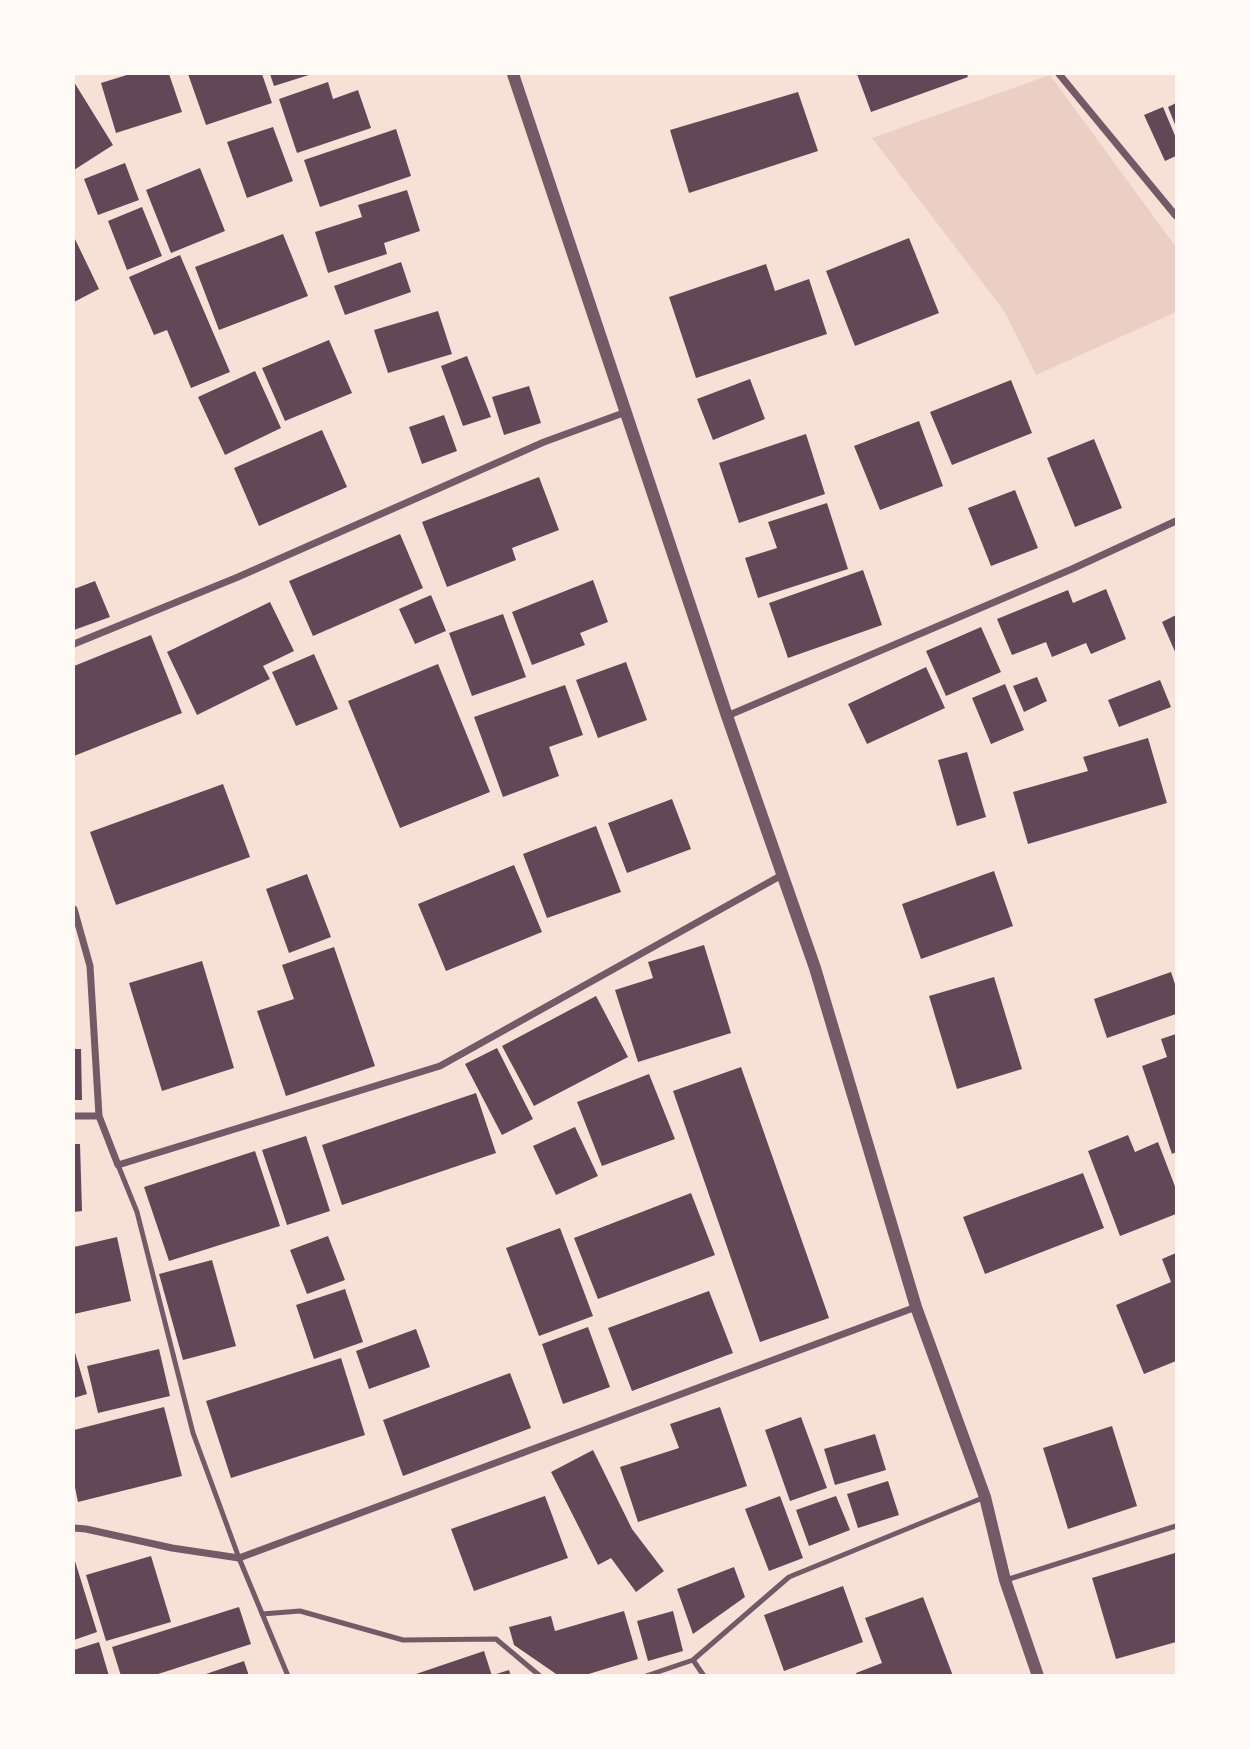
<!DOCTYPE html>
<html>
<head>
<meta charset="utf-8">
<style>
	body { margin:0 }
	#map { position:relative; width:1250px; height:1749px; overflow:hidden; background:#f7e1d7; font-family:"Noto Sans",sans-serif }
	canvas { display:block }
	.frame { position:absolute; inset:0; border:75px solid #fffaf5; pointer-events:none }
</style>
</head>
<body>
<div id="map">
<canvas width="1250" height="1749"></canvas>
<div class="frame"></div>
</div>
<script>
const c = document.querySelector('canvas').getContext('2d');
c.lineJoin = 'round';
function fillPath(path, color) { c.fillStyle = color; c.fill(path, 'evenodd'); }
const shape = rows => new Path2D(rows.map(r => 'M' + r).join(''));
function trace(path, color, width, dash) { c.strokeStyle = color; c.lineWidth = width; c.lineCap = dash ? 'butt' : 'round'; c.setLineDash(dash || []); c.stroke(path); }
const green = shape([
	[1050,75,1176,247,1176,312,1036,375,1004,311,872,138]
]);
const building = shape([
	[130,74,169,74,182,112,116,133,101,83],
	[188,74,262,74,272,103,206,125],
	[270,74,312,74,274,86],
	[857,74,967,74,968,77,871,112],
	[74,82,113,145,74,170],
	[328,82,333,99,358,90,371,128,297,153,279,99],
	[798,92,818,151,689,193,670,130],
	[1176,103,1176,127,1168,107],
	[1163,107,1176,138,1176,156,1165,161,1144,115],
	[273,127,293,181,247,198,227,142],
	[396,129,411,176,320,207,304,160],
	[125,163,139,200,98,215,84,179],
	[200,168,225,231,171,253,146,190],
	[407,190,420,231,384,243,387,254,328,273,315,232,362,217,358,205],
	[142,207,162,256,127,270,108,221],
	[283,234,308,296,219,330,195,267],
	[74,237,99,289,74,302],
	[909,238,939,313,855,346,826,271],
	[180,255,230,372,191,388,167,330,154,335,129,277],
	[401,262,411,292,345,315,334,286],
	[766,264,775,291,809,279,827,334,696,378,669,297],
	[438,311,452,354,388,373,374,330],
	[329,340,352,393,285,421,262,368],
	[467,356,491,417,463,426,441,366],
	[255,371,281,428,225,455,198,397],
	[750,379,765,419,713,440,697,399],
	[1011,380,1032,433,952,465,930,412],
	[529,386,541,423,504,435,492,397],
	[444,415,457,451,422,464,409,427],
	[919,421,943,486,880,510,854,446],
	[322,430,347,487,259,526,234,468],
	[806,434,825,494,739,523,719,463],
	[1094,439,1122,508,1075,527,1047,458],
	[539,477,559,530,512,548,516,560,447,587,422,522],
	[1015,490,1038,548,991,566,968,508],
	[827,503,848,569,758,598,745,558,777,548,768,522],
	[400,534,423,588,313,636,289,581],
	[863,570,882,625,788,658,769,603],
	[593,580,608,622,580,633,585,645,532,665,512,612],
	[95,581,110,617,74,630,74,589],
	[1106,589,1126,639,1091,654,1086,643,1052,657,1046,642,1012,655,997,619,1068,590,1073,603],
	[431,595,446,631,415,644,399,609],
	[270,602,294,651,263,666,270,679,197,715,167,652],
	[503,614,526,677,472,696,449,633],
	[1176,615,1176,654,1162,622],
	[981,627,1001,672,946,696,926,651],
	[151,635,182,713,74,756,74,666],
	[314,654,338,709,296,726,272,672],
	[626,662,647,720,598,738,576,680],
	[438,664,490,792,400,828,348,701],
	[926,667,945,708,867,744,848,704],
	[1037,677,1047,701,1024,712,1013,686],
	[1160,680,1171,707,1119,727,1108,700],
	[1005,684,1024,730,991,744,972,698],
	[565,685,583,735,549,747,559,776,503,797,474,717],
	[1148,738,1167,803,1028,844,1013,792,1088,771,1083,757],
	[967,752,986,817,957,826,938,760],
	[223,784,250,857,116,905,90,832],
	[672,799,691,849,627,873,608,823],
	[596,826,621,892,547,918,523,854],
	[514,865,542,932,446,971,418,904],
	[994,871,1013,926,921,959,902,904],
	[307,874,331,937,289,953,266,889],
	[704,945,731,1033,638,1062,615,990,653,978,648,962],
	[334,947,375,1066,286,1096,257,1011,294,999,282,965],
	[202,961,234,1068,162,1091,129,983],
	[1171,972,1176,987,1176,1014,1107,1038,1094,999],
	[994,977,1022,1069,957,1089,929,996],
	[596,996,628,1057,534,1106,502,1046],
	[1176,1034,1176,1152,1172,1154,1142,1066,1167,1057,1161,1039],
	[497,1048,533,1119,502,1135,465,1064],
	[74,1049,81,1049,82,1100,74,1100],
	[741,1067,829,1318,760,1342,673,1091],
	[649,1074,675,1139,602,1166,577,1102],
	[476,1093,496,1153,342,1205,322,1145],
	[575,1127,598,1176,556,1195,533,1146],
	[1128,1135,1135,1152,1158,1142,1176,1189,1176,1214,1120,1236,1088,1151],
	[306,1136,330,1211,287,1225,262,1150],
	[74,1144,80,1144,82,1211,74,1212],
	[255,1151,280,1226,169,1261,144,1187],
	[1083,1173,1104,1228,985,1274,963,1217],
	[691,1193,715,1255,598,1299,574,1238],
	[560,1228,593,1316,539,1336,506,1248],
	[328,1236,345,1280,307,1294,290,1250],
	[117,1237,131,1301,74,1314,74,1247],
	[1176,1253,1176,1361,1144,1374,1116,1305,1171,1282,1162,1259],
	[212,1260,236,1346,183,1360,159,1274],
	[345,1289,363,1342,314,1359,296,1305],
	[709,1291,733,1353,632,1391,608,1328],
	[588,1327,610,1387,563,1404,542,1344],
	[416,1329,430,1367,369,1389,356,1351],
	[74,1349,87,1394,74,1398],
	[159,1349,170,1396,98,1413,87,1366],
	[341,1358,365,1435,231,1478,206,1401],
	[510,1373,531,1428,403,1476,383,1420],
	[164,1407,182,1476,78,1502,74,1483,74,1430],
	[720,1407,747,1486,638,1522,620,1467,679,1448,670,1424],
	[801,1417,827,1488,790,1501,765,1430],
	[1112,1426,1137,1506,1068,1529,1043,1448],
	[875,1434,886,1470,835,1485,824,1449],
	[593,1450,632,1529,664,1571,636,1592,611,1558,598,1565,551,1472],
	[888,1481,899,1515,858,1528,847,1494],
	[545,1496,568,1558,474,1591,451,1529],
	[780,1496,803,1558,769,1571,745,1509],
	[836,1496,850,1530,809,1546,796,1510],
	[1175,1553,1176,1642,1116,1659,1092,1578],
	[151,1556,171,1622,106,1641,86,1575],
	[74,1558,97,1632,74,1640],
	[734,1567,745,1597,693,1634,677,1589],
	[843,1586,863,1642,784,1671,764,1615],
	[923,1597,953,1676,857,1676,856,1673,882,1663,865,1618],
	[239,1607,251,1644,152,1676,121,1676,112,1647],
	[624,1611,638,1659,582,1676,559,1676,514,1645,509,1627,551,1616,555,1631],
	[673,1611,683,1651,648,1661,637,1621],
	[99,1642,109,1676,74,1676,74,1650],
	[484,1651,492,1676,413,1676,413,1675],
	[244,1661,249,1676,204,1676,203,1675],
	[509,1670,511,1676,494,1676,493,1675]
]);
const service = shape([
	[118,1165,137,1212,193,1433,239,1558,288,1676],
	[1006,1580,1176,1526],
	[262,1614,300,1611,403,1640,496,1639,540,1676],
	[693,1660,704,1676],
	[646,1676,693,1660,789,1577,985,1497]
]);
const minor = shape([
	[1059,74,1176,216],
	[74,644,238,577,544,442,626,412],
	[727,716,1072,569,1176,521],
	[74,909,90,966,99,1116,118,1165,440,1066,782,875],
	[74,1116,99,1116],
	[74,1528,86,1529,172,1548,239,1558,916,1307]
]);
const tertiary = shape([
	[513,74,727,716,815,968,916,1307,985,1497,1005,1580,1038,1676]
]);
fillPath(green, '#ebcfc5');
fillPath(building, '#644757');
trace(service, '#755966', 5);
trace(minor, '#755966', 7);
trace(tertiary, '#755966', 12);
</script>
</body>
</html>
